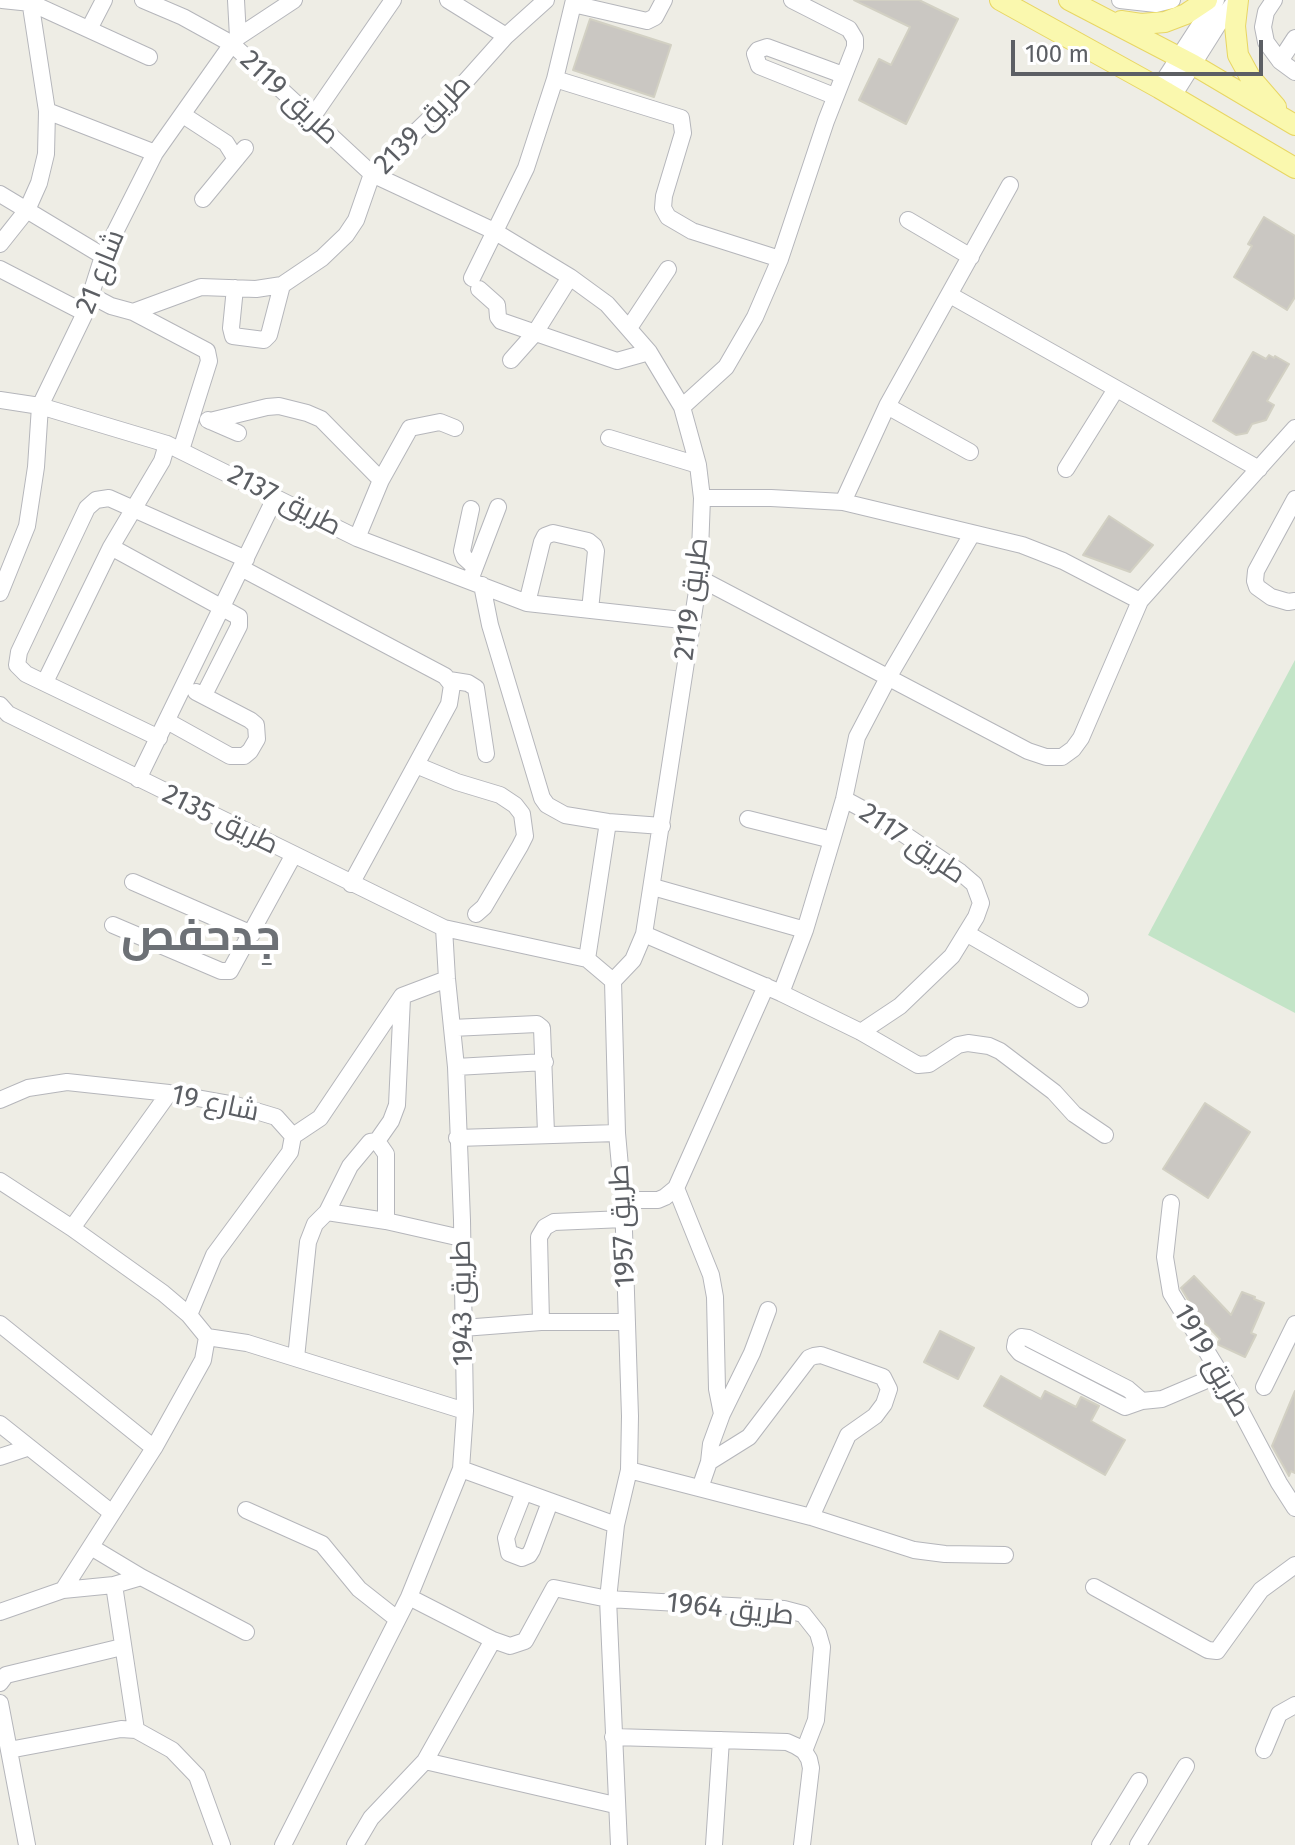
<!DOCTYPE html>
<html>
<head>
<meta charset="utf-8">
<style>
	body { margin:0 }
	#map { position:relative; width:1295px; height:1845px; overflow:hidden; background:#eeede5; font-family:"Fira Sans",sans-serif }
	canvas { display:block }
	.scale { position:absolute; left:1011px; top:40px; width:252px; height:36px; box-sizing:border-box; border:4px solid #5c5f64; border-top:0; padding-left:10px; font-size:24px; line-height:28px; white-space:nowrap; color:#5c5f64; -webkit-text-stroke:6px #fff; paint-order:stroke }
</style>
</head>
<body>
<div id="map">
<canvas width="1295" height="1845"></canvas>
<div class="scale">100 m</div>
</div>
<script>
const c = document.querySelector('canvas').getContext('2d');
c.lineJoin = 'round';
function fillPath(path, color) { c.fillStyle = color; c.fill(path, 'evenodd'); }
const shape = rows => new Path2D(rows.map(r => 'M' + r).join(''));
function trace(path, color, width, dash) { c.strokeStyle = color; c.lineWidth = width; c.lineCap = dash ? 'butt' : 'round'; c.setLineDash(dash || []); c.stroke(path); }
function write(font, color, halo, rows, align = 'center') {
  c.font = font + ' "Fira Sans",Cairo,sans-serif'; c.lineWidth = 8; c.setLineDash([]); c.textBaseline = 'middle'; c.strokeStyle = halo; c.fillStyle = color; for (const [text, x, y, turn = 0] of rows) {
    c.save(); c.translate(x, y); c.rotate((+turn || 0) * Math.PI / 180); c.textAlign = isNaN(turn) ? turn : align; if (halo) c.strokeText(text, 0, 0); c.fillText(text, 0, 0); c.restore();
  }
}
const green = shape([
	[1295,660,1295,1013,1148,935]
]);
const building = shape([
	[854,0,919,0,958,19,906,124,859,100,879,59,891,65,910,27,854,0],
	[590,19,671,45,654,97,573,70,590,19],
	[1264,217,1295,236,1295,297,1287,310,1234,277,1252,246,1248,244,1264,217],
	[1253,352,1266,359,1269,355,1274,358,1275,356,1289,364,1267,401,1274,405,1266,420,1252,424,1247,433,1236,435,1213,421,1253,352],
	[1109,516,1153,545,1130,572,1083,555,1109,516],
	[1205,1103,1250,1132,1208,1198,1163,1169,1205,1103],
	[1194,1276,1231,1315,1242,1292,1255,1297,1254,1299,1264,1303,1251,1333,1256,1335,1245,1357,1217,1344,1220,1339,1198,1316,1181,1288,1194,1276],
	[940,1331,974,1348,958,1379,924,1362,940,1331],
	[1001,1376,1041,1399,1045,1391,1076,1407,1081,1397,1099,1406,1091,1421,1125,1440,1105,1475,984,1406,1001,1376],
	[1295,1391,1295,1473,1291,1471,1289,1476,1272,1446,1295,1391]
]);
const minor = shape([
	[2,0,31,3,149,57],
	[143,0,183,17,232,44,372,174,494,231,570,277,607,304,649,352,682,407,698,465,702,498,699,578,644,934,633,960,613,981],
	[236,0,238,37],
	[448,0,506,36],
	[1120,0,1156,4,1172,0],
	[1274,0,1266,12,1263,27,1266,42,1280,61,1295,72],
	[573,4,647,21,655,17,664,0],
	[89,29,104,0],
	[1280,61,1295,38],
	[555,79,681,118,683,133,664,196,663,208,668,217,692,231,780,259,755,317,726,367,682,407],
	[1159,88,1216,0],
	[834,96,759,66,755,54,758,50,767,47,843,75],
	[1173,96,1219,23,1236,0],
	[47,111,155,153],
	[183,115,226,143,236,159],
	[311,119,393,0],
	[0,194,103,256],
	[203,199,245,148],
	[908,220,971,257],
	[0,244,27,210,39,183,46,154,47,111,30,0],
	[780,259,826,121,855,47,855,39,849,29,792,0],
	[0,269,85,313],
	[472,278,526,168,555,79,574,0],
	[235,288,231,328,233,336,264,340,269,335,282,285],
	[479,289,497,305,498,317,501,321,617,361,649,352],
	[950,295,1259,469],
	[92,296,111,306,133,312,201,287,256,289,282,285,322,258,346,235,356,220,372,174,448,101,506,36,546,0],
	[133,312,207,351,209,361,181,450],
	[629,328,668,269],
	[511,360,535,333,570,277],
	[0,400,40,406,167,444,357,538,527,603,691,621],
	[887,406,970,452],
	[208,420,238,433],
	[210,421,267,407,279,406,307,413,321,419,381,480],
	[609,438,698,465],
	[1066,469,1116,389],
	[702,498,771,498,843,502,1022,545,1063,561,1140,601],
	[1295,499,1256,571,1255,581,1257,587,1271,597,1288,602,1295,601],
	[843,502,887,406,1010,185],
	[471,509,462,551,464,557,475,567],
	[357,538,381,480,410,428,440,422,455,428],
	[111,547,239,617,239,626,204,695],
	[241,568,445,676,452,685,449,704,351,884],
	[699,578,1028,751,1046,757,1062,757,1073,749,1081,738,1140,601,1295,428],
	[470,580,498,507],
	[482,585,490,625,542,798,547,805,565,815,608,822,662,826],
	[0,593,27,526,36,467,40,406,85,313,103,256,155,153,232,44,238,37,294,0],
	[527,603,542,542,545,536,553,533,588,541,594,546,596,551,590,610],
	[449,680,468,683,476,688,486,754],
	[45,682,111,547,162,461,167,444],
	[0,705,8,714,444,928,587,959,613,981],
	[167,721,230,756,244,756,250,751,257,739,256,725,250,720,196,692],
	[159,738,26,674,17,665,19,652,87,508,96,500,109,498,246,559],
	[416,765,457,782,500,795,515,805,522,814,525,836,520,846,484,907,476,914],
	[138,779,275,498],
	[844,799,883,820,960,872,974,884,981,903,976,917,952,956,900,1006,861,1032],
	[748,819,832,840],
	[133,882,252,934],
	[653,887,805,930],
	[113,925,221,971,230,971,293,856],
	[966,933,1080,999],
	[644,934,781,993,861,1032,918,1065,929,1064,958,1045,968,1043,989,1046,1000,1051,1054,1092,1074,1114,1105,1135],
	[587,959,608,822],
	[613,981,617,1133,623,1200,630,1416,629,1470,616,1525,608,1599,619,1845],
	[781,993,805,930,832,840,844,799,857,737,889,676,972,534],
	[452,1028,537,1024,542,1028,546,1133],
	[456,1067,545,1062],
	[0,1100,28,1088,67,1082,169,1093,236,1105,276,1117,293,1136],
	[293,1136,320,1118,402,996,447,979],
	[457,1138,617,1133],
	[377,1141,391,1121,397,1105,402,998],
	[0,1181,72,1228,163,1293,189,1315,207,1337],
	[676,1188,711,1275,715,1297,717,1389,722,1414],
	[623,1200,658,1200,665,1197,676,1188,766,986],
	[1171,1203,1165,1257,1171,1293,1226,1383,1279,1483,1295,1508],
	[327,1212,386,1221,461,1238],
	[72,1228,169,1093],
	[189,1315,214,1255,290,1152,293,1136],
	[541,1322,539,1237,545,1227,554,1222,624,1219],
	[0,1324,154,1448],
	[463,1328,541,1322,627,1322],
	[207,1337,247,1343,465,1411],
	[296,1358,308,1242,315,1224,327,1212,350,1166,370,1142,377,1141,386,1154,386,1221],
	[1264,1387,1295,1324],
	[1142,1401,1125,1407,1020,1353,1015,1347,1016,1341,1021,1337,1028,1338,1128,1389,1142,1401,1162,1399,1221,1374],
	[0,1424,112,1513],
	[0,1457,27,1448],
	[709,1462,749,1437,809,1358,814,1356,821,1355,883,1377,889,1389,884,1404,875,1416,848,1435,811,1517],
	[461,1469,616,1525],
	[629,1470,811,1517,914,1550,945,1554,1005,1555],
	[700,1488,709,1462,711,1444,722,1414,752,1353,768,1310],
	[524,1492,506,1538,509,1553,522,1558,529,1555,532,1550,550,1502],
	[246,1510,322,1544,359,1589,397,1619],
	[91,1547,141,1577,246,1632],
	[114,1585,136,1730],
	[1094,1587,1208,1650,1217,1651,1261,1590,1295,1565],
	[63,1590,114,1585,141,1577],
	[409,1597,493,1640,510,1646,525,1641,554,1588,608,1599,784,1609,803,1614,818,1633,822,1647,816,1720,804,1751],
	[0,1612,63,1590,154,1448,203,1360,207,1337],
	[0,1683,6,1675,122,1647],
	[0,1703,27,1845],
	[613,1737,787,1742,796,1746,804,1751,809,1759,811,1768,802,1845],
	[9,1750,121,1729,136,1730,172,1750,197,1776,222,1845],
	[1264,1750,1279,1714,1295,1705],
	[425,1761,615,1805],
	[283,1845,409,1597,461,1469,465,1411,462,1220,456,1067,447,979,444,928],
	[355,1845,371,1818,425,1761,493,1640],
	[714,1845,721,1740],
	[1100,1845,1139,1781],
	[1138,1845,1186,1766]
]);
const major = shape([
	[1000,0,1159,88,1295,168],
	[1069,0,1192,64,1295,125],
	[1238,0,1235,26,1238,55,1250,77,1276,107],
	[1121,21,1141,24,1165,22,1186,14,1207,0]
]);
const streetNames = [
	["طريق 2119",289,98,43],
	["طريق 2139",423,125,-46],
	["شارع 21",101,272,-68],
	["طريق 2137",284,501,27],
	["طريق 2119",692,599,-83],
	["طريق 2135",220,820,26],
	["طريق 2117",912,844,34],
	["شارع 19",215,1104,12],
	["طريق 1957",623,1226,-93],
	["طريق 1943",463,1303,-91],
	["طريق 1919",1211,1361,60],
	["طريق 1964",730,1610,6]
];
const townNames = [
	["جِدحفص",201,938]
];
fillPath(green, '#c3e4c7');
fillPath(building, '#cac7c2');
trace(building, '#d2d0c3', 2);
trace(minor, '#b5b6bb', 18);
trace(major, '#e8d663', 22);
trace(minor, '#fff', 16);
trace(major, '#faf8ae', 20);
write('28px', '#5c5f64', '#fff', streetNames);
write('bold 44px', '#6d7176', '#fff', townNames);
</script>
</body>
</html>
